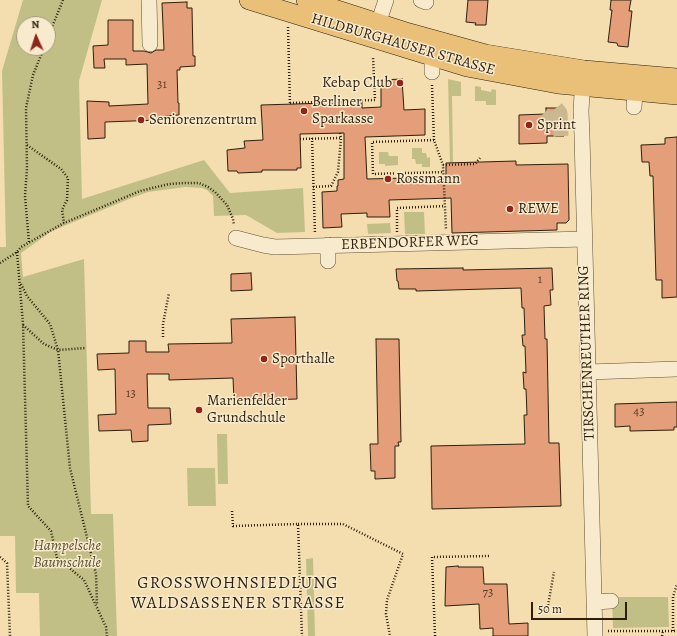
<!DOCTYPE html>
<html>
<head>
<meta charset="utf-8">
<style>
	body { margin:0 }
	#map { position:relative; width:677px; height:636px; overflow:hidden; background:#f4deb0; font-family:Alegreya,serif }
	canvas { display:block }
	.north { position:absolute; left:16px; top:16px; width:40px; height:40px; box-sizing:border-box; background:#f8eacc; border:1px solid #a7997f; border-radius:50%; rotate:357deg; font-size:11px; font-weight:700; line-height:16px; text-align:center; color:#2d1f0c }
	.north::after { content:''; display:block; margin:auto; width:14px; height:18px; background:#8f2418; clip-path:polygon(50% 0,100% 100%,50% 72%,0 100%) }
	.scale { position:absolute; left:531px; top:602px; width:96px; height:18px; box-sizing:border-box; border:2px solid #2d1f0c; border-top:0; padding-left:5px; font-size:12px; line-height:14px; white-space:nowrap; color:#2d1f0c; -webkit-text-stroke:3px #f8eacc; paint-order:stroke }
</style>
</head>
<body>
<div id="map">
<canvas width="677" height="636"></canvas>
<div class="north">N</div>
<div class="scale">50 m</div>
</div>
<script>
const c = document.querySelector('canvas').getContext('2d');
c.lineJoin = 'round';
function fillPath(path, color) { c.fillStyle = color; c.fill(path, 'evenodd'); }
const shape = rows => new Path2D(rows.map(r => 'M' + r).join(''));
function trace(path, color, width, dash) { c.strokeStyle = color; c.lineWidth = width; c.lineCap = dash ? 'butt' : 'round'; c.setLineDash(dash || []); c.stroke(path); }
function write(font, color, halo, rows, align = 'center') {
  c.font = font + ' Alegreya,serif'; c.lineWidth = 3; c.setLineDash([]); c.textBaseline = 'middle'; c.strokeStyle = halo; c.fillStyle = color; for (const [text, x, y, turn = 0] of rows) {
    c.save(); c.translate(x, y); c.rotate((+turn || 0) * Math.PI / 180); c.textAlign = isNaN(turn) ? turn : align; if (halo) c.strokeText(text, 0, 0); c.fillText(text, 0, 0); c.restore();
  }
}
const green = shape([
	[23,0,102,0,79,81,82,199,204,160,230,193,303,188,305,232,277,233,246,215,214,216,213,196,207,190,202,188,185,187,148,192,129,199,52,231,21,253,23,277,84,259,91,514,113,514,117,636,40,636,39,593,16,593,15,536,0,536,0,247,6,247,2,71],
	[24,24,48,24,48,48,24,48],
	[448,79,461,82,461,96,452,96,453,162,450,163],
	[475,86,481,87,481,90,491,92,492,89,496,90,496,105,486,105,486,101,475,101],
	[412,148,422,148,422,153,426,153,427,158,430,157,430,167,422,167,422,164,416,164,415,159,412,159],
	[379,152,388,152,389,156,398,156,398,165,385,166,385,164,379,164],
	[404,212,424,212,425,234,405,234],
	[390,223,391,233,368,234,367,224],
	[217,434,227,434,228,484,218,484],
	[187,468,215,468,216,506,188,506],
	[313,558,315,636,308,636,306,559],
	[612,597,668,597,669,627,613,628]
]);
const building = shape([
	[468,0,488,0,486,25,475,25,476,23,466,22,468,0],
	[611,0,631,0,629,11,632,11,628,47,618,46,617,43,608,42,612,10,610,10,611,0],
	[187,2,187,8,192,8,193,56,195,56,195,66,180,67,180,70,177,70,178,103,179,103,179,115,165,116,165,119,160,120,105,122,105,138,88,139,87,101,109,102,109,106,148,104,147,64,126,65,126,59,104,59,105,68,94,68,93,46,108,45,108,20,133,20,133,51,144,51,151,53,156,50,164,50,162,3,187,2],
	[402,79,404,110,425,109,425,135,365,137,367,179,446,177,446,163,516,161,516,165,568,164,569,220,566,223,557,223,557,230,452,233,451,198,389,200,390,217,367,217,367,213,341,214,342,227,323,228,322,192,337,191,337,186,338,186,338,180,344,179,344,133,300,134,301,168,297,168,297,170,262,170,262,172,238,173,237,171,228,171,227,150,245,148,244,141,263,140,261,105,362,102,362,108,381,107,381,80,402,79],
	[546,108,563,108,564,136,547,136,547,143,519,144,519,115,546,114,546,108],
	[677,137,677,297,662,298,662,280,656,280,653,176,650,176,649,162,642,162,641,145,665,144,665,138,677,137],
	[463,268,463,270,552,268,553,290,550,290,551,305,544,306,545,339,547,339,549,443,559,443,561,506,432,509,431,446,525,444,524,415,527,415,526,389,524,389,523,372,526,373,525,346,523,346,522,335,525,335,524,308,522,308,521,288,416,291,416,289,399,289,398,281,397,281,396,269,463,268],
	[251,273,252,290,231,291,231,274,251,273],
	[295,317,297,399,234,401,233,378,169,380,169,374,147,374,148,408,170,408,171,424,148,425,148,441,132,442,131,430,99,431,98,415,116,414,115,369,98,370,97,354,129,353,129,341,146,341,146,352,169,352,168,344,232,343,231,319,295,317],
	[376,339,399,339,401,442,398,442,399,446,395,446,395,478,375,479,375,471,371,471,370,444,378,444,376,339],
	[677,402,677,427,674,427,674,430,630,431,630,426,615,427,615,404,677,402],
	[458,566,458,567,483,567,484,584,507,584,509,624,528,623,528,636,493,636,493,628,480,629,479,604,445,606,446,567,458,566]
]);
const minorTunnel = shape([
	[556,108,560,113,561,136],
	[543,114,560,132]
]);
const path = shape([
	[288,27,290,104],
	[48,37,63,0],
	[432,85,434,140,443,165,446,230],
	[290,103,375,100,373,57],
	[312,138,315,234],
	[300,139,341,138,340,133],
	[434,140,372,142,373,174,444,172],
	[27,145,61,169,68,178,67,200,62,210,64,223],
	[443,165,475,164,480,158],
	[313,187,331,186,338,172,341,138],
	[397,232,397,208,445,206],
	[29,242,25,196,27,168,26,108,33,75,44,48],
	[17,252,23,324,28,506,51,531,57,558,84,580,106,627,107,636],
	[0,263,17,252,21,247,64,223,140,191,169,184,184,183,199,183,208,187,215,192,227,205,233,219,234,225],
	[21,284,27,296,50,324,58,350,70,468,96,574,97,604],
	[23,325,44,344,58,350,86,348],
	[163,337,163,324,169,293],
	[232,511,233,526,298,524,302,636],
	[298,524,343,524,403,554,387,600,386,614,390,636],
	[0,557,7,563,10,636],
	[547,611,554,572],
	[608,631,677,631],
	[673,631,673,597,677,584],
	[435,636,432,557,490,556],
	[662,636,663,631]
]);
const minor = shape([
	[149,0,150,44],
	[421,0,426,2],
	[378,24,386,0],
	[432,57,432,72],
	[583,77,581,111,582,136,595,636],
	[634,107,636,80],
	[236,238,263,245,275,247,585,239],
	[328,245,328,261],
	[588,372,677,369],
	[594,602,611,601]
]);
const major = shape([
	[249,0,467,67,558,84,677,95],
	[306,0,409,33,485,54,584,70,677,78]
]);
const markers = [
	[400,83,4,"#8f2418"],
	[304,111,4,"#8f2418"],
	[141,120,4,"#8f2418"],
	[529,125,4,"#8f2418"],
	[388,179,4,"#8f2418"],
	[510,209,4,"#8f2418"],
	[264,359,4,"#8f2418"],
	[199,410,4,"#8f2418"]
];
const numberNames = [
	["31",162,85],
	["1",540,280],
	["13",131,394],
	["43",639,412],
	["73",488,593]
];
const streetNames = [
	["HILDBURGHAUSER STRASSE",403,45,16],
	["ERBENDORFER WEG",410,243,-2],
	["TIRSCHENREUTHER RING",587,353,-92]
];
const poiNames = [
	["Kebap Club",392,83,"right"],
	["Berliner",312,102],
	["Sparkasse",312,119],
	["Seniorenzentrum",149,120],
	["Sprint",537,125],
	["Rossmann",396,179],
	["REWE",518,209],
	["Sporthalle",272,359],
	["Marienfelder",207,401],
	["Grundschule",207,418]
];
const parkNames = [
	["Hampelsche",67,546],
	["Baumschule",67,563]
];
const quarterNames = [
	["GROSSWOHNSIEDLUNG",238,584],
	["WALDSASSENER STRASSE",238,604]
];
fillPath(green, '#c2bf86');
fillPath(building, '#e49e79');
trace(building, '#2d1f0c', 1);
trace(minorTunnel, '#ccb88f', 15, [15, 8]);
trace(minor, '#5f4f35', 16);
trace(major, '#2d1f0c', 20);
trace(path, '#2d1f0c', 2.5, [1, 2]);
trace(minor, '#f8eacc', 15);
trace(major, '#eabf78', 19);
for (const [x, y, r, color] of markers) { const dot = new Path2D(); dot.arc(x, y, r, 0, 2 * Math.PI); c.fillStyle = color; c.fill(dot); trace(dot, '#f8eacc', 1.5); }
write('13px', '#5b3f27', null, numberNames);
write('15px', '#2d1f0c', '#f8eacc', streetNames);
write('15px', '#2d1f0c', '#f8eacc', poiNames, 'left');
write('italic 15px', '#5a4f31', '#f8eacc', parkNames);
c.letterSpacing = '1px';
write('17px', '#2d1f0c', '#f8eacc', quarterNames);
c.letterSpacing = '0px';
</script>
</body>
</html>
